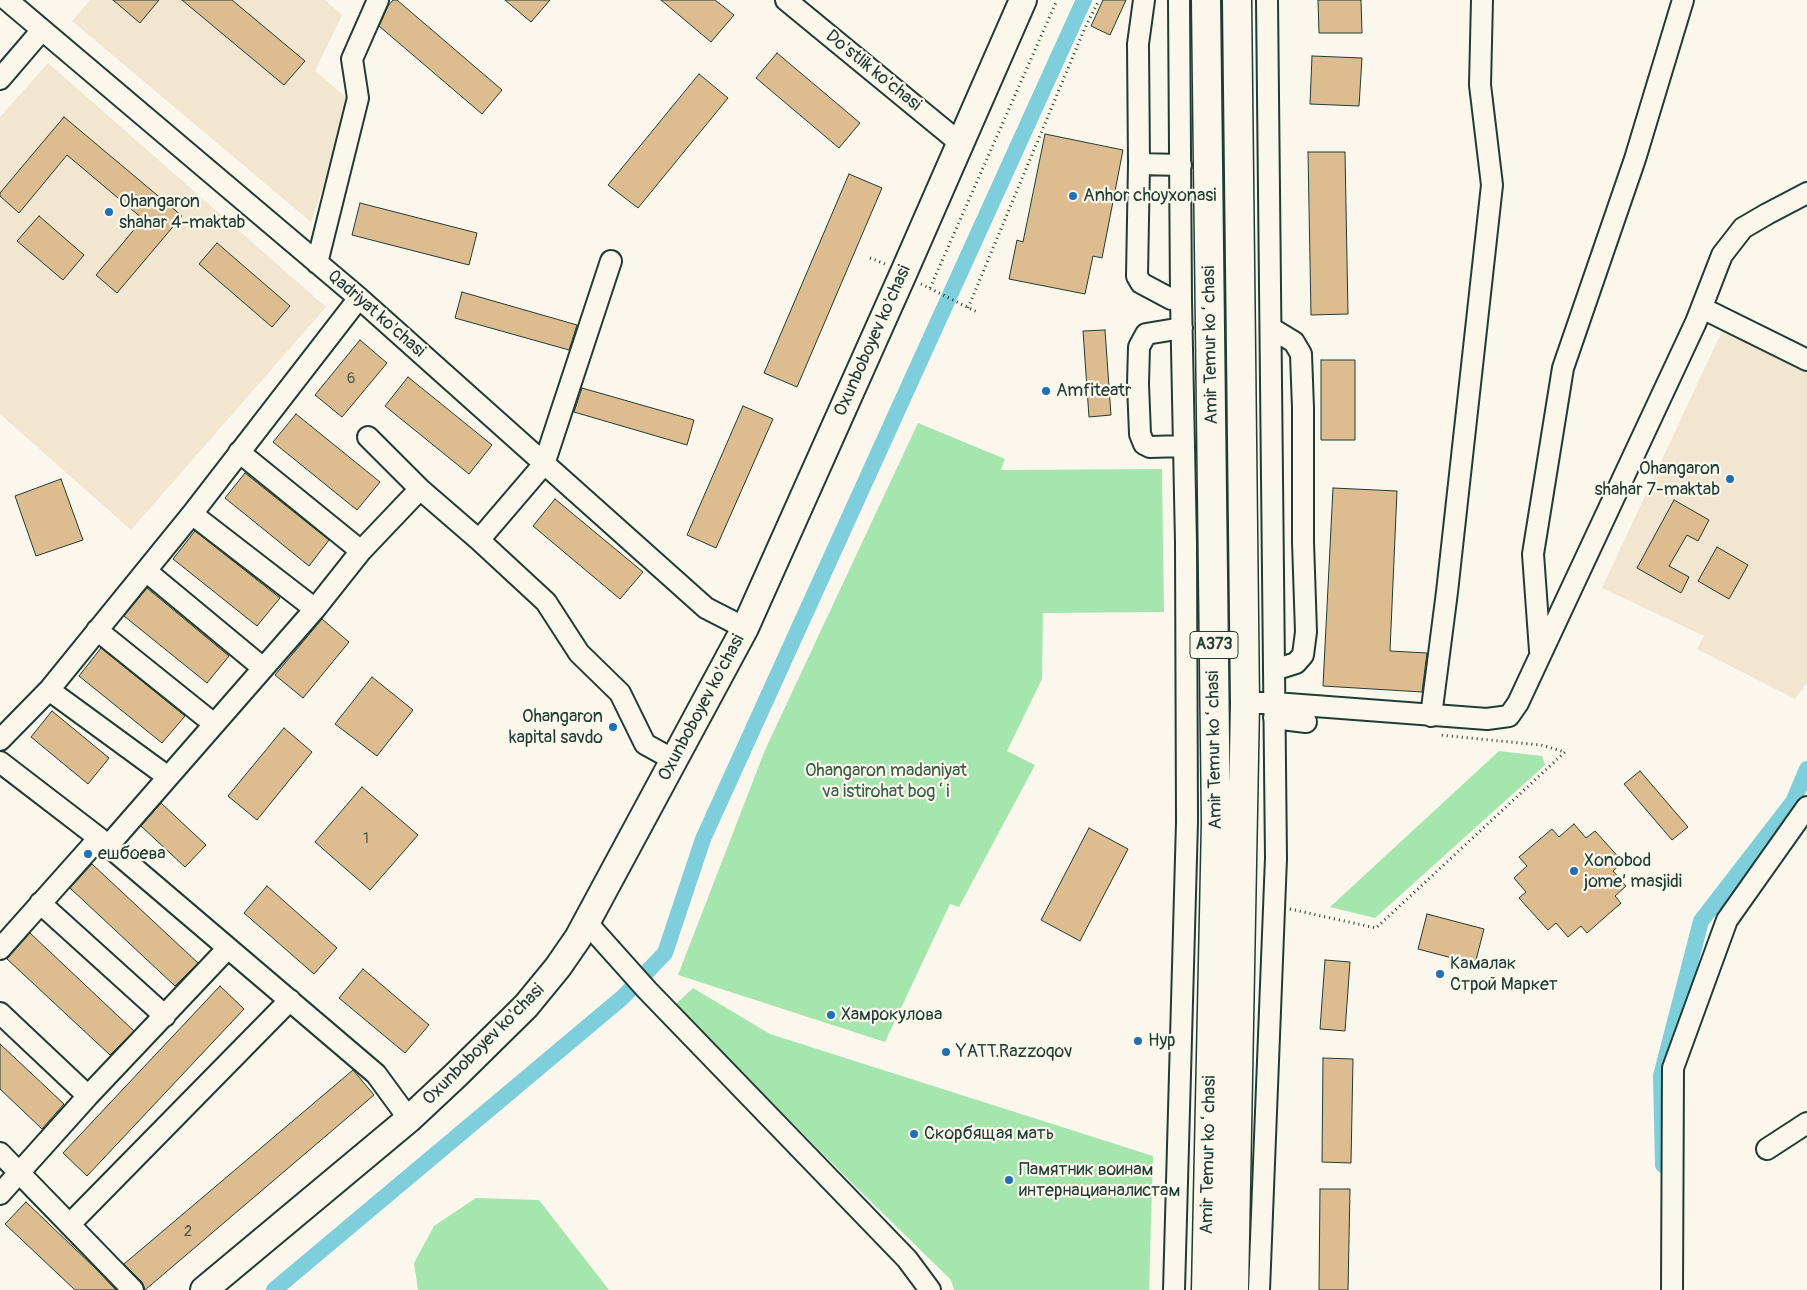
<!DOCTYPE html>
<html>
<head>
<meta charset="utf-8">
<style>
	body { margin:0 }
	canvas { display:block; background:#fbf7ec }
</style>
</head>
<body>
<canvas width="1807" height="1290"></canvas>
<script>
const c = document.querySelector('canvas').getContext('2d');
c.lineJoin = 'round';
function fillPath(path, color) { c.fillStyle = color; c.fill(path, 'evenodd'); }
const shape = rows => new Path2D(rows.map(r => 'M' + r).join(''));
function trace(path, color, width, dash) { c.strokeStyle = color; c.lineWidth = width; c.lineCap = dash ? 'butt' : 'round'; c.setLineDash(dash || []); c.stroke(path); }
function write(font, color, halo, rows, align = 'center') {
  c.font = font + ' Pangolin,sans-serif'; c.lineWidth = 4.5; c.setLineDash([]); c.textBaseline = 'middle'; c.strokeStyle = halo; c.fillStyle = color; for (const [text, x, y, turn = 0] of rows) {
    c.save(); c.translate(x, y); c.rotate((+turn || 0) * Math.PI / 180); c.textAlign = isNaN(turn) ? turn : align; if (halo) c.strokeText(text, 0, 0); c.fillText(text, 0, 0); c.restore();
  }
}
const built = shape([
	[90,0,325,0,342,15,315,71,352,102,311,222,72,21],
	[48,63,326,307,131,530,0,414,0,117],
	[1723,329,1807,370,1807,683,1795,699,1697,649,1704,636,1602,588]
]);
const green = shape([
	[918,423,1005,459,1001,470,1162,469,1164,612,1043,613,1042,679,1007,751,1035,765,959,907,950,904,885,1042,678,975,765,750],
	[1499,751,1542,756,1545,765,1375,918,1330,907],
	[693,988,770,1034,1153,1156,1149,1290,954,1290,951,1280,854,1185,675,1005],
	[476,1198,539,1200,609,1290,418,1290,414,1263,434,1226]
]);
const canal = shape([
	[1663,1165,1661,1076,1701,921,1793,802,1807,769],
	[274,1290,623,997,665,953,703,839,1084,0]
]);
const building = shape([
	[113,0,159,0,140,23,113,0],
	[182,0,232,0,305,61,284,85,182,0],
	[393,0,397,0,502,90,482,114,379,26,388,6,393,0],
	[505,0,550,0,531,22,505,0],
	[661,0,715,0,734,15,711,42,661,0],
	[1103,0,1126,0,1110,35,1091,26,1103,0],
	[1318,0,1361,0,1362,33,1319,33,1318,0],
	[777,53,860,123,839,148,756,78,777,53],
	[1312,56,1362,58,1359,106,1310,104,1312,56],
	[699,74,728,98,638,208,608,185,699,74],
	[64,117,182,216,117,293,96,275,143,219,67,155,19,213,0,196,0,193,64,117],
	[1045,134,1123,150,1102,258,1093,256,1085,294,1009,279,1017,240,1023,242,1045,134],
	[1308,152,1345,152,1348,314,1311,315,1308,152],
	[849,174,882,188,797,387,764,373,849,174],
	[360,203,477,233,469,265,352,235,360,203],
	[39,216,84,255,63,280,17,241,39,216],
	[217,243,290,306,272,327,199,264,217,243],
	[462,292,577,325,569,350,455,318,462,292],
	[1105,330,1111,415,1089,417,1083,331,1105,330],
	[360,340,387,363,342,417,315,395,360,340],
	[1321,360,1355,360,1355,440,1321,440,1321,360],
	[408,377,492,445,469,474,385,406,408,377],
	[582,388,694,420,687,445,574,412,582,388],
	[743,406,773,419,716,548,687,535,743,406],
	[296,414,380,482,357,510,273,442,296,414],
	[245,473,329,540,309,566,225,498,245,473],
	[61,479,83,540,36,556,15,496,61,479],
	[1333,488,1397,491,1390,651,1427,653,1422,692,1323,686,1333,488],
	[555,499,643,572,620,599,533,526,555,499],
	[1674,500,1709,520,1698,541,1687,535,1669,566,1689,577,1681,593,1637,568,1674,500],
	[195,531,280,598,257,626,173,559,195,531],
	[1717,547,1748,565,1729,599,1698,581,1717,547],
	[147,588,229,656,207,683,124,616,147,588],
	[322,619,349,642,303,698,275,675,322,619],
	[101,648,185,716,162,743,79,676,101,648],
	[372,677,413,710,377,756,335,724,372,677],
	[52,711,109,758,88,784,31,737,52,711],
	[284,728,312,752,257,820,228,796,284,728],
	[1640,771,1688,827,1672,840,1624,784,1640,771],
	[362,787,418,835,370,890,315,842,362,787],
	[161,803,206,845,185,867,141,826,161,803],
	[1574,824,1586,838,1595,831,1623,862,1613,871,1626,886,1615,896,1621,903,1587,933,1581,926,1568,937,1556,923,1548,930,1519,898,1526,892,1514,878,1527,866,1519,857,1552,829,1559,837,1574,824],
	[1089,828,1128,849,1080,941,1041,920,1089,828],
	[92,864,198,963,175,986,70,888,92,864],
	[267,886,337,948,314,974,244,913,267,886],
	[1427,914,1484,929,1475,964,1418,949,1427,914],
	[30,933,134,1031,110,1055,7,959,30,933],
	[1325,960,1350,962,1345,1031,1320,1029,1325,960],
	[363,969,429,1025,405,1053,339,998,363,969],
	[220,986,244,1009,87,1176,63,1153,220,986],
	[0,1044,64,1104,42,1129,0,1089,0,1044],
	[1323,1058,1353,1059,1351,1163,1322,1162,1323,1058],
	[353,1070,374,1095,145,1290,142,1282,124,1264,353,1070],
	[1320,1189,1350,1189,1348,1290,1319,1290,1320,1189],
	[26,1202,95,1268,116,1290,75,1290,5,1224,26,1202]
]);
const path = shape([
	[870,258,885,264],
	[921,284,979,313],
	[930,288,1057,0],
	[968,308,1084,30,1099,0],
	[1290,909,1376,928,1565,752,1541,745,1439,735]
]);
const minor = shape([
	[7,0,359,298,706,608,745,628],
	[786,0,960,143],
	[1144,0,1138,44,1139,164,1137,276,1141,283,1171,299,1181,298],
	[0,79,42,30],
	[1139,164,1181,165],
	[317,263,358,98,352,59,378,0],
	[1702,308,1807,360],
	[1182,328,1146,334,1139,347,1138,384,1140,434,1144,444,1150,447,1184,446],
	[1271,328,1294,342,1301,354,1303,408,1303,542,1306,632,1303,655,1296,663,1274,670],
	[368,437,420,489,479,540,546,602,579,653,620,693,645,744,674,760],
	[239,452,361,551],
	[192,514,315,609],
	[479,540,544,464,611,261],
	[146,571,263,668],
	[97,630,214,724],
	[1540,651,1533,554,1563,368,1635,159,1683,0],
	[49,690,168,777],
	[1245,703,1275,703,1487,719,1509,716,1518,703,1696,322,1722,255,1743,228,1767,214,1807,193],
	[1431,716,1447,592,1492,185,1480,85,1482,0],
	[1274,718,1306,722],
	[0,740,49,690,192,514,359,298],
	[0,762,99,838,376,1074,409,1119],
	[108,846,315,609,361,551,420,489],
	[40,903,165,1016],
	[587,923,647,990,907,1259,930,1290],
	[0,949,99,838],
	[0,1013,88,1096],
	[1767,1149,1807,1123],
	[0,1153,133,1290],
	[0,1194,88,1096,228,948],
	[70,1224,290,1000],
	[1174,1290,1187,822,1186,543,1181,300,1179,0],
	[1259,1290,1276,858,1267,0],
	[1672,1290,1673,1068,1727,920,1807,807]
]);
const major = shape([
	[204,1290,409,1119,456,1075,526,1006,558,967,578,938,745,628,904,272,1023,0]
]);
const highway = shape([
	[1206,1290,1216,822,1206,0],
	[1234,1290,1245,703,1237,0]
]);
const markers = [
	[1073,196,5,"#1f6fb2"],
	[109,212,5,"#1f6fb2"],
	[1046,391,5,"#1f6fb2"],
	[1730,479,5,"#1f6fb2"],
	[613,727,5,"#1f6fb2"],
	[88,854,5,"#1f6fb2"],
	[1574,871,5,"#1f6fb2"],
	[1440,974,5,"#1f6fb2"],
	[831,1015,5,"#1f6fb2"],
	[1138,1041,5,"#1f6fb2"],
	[946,1052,5,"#1f6fb2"],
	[914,1134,5,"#1f6fb2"],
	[1009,1180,5,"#1f6fb2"]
];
const numberNames = [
	["6",351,379],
	["1",366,839],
	["2",188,1232]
];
const shields = [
	[1214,645,48]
];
const shieldNames = [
	["A373",1214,645]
];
const streetNames = [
	["Do'stlik ko'chasi",873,71,39],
	["Qadriyat ko'chasi",376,314,41],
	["Oxunboboyev ko'chasi",873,341,-66],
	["Amir Temur koʻchasi",1211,345,-91],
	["Oxunboboyev ko'chasi",702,708,-62],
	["Amir Temur koʻchasi",1215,750,-91],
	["Oxunboboyev ko'chasi",484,1045,-45],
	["Amir Temur koʻchasi",1209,1155,-89]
];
const poiNames = [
	["Anhor choyxonasi",1083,196],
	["Ohangaron",119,202],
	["shahar 4-maktab",119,223],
	["Amfiteatr",1056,391],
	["Ohangaron",1720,469,"right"],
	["shahar 7-maktab",1720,490,"right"],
	["Ohangaron",603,717,"right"],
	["kapital savdo",603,738,"right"],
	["ешбоева",98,854],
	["Xonobod",1584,861],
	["jome’ masjidi",1584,882],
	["Камалак",1450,964],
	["Строй Маркет",1450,985],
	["Хамрокулова",841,1015],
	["Нур",1148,1041],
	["YATT.Razzoqov",956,1052],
	["Скорбящая мать",924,1134],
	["Памятник воинам",1019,1170],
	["интернацианалистам",1019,1191]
];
const parkNames = [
	["Ohangaron madaniyat",886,771],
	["va istirohat bogʻi",886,792]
];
fillPath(built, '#f2e6d0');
fillPath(green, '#a5e5ae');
trace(canal, '#7fcedc', 16);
fillPath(building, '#ddbd90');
trace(building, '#1f3d34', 1);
trace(minor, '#1f3d34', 24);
trace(major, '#1f3d34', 30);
trace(highway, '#1f3d34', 31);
trace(path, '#1f3d34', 3, [1, 4]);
trace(minor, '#fbf7ec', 20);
trace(major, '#fbf7ec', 26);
trace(highway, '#fbf7ec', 28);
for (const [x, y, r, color] of markers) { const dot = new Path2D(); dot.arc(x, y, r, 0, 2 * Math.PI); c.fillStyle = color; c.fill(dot); trace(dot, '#fbf7ec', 2); }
write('15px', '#4e5d4b', null, numberNames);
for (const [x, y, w] of shields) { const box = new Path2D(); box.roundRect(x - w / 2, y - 13.5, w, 27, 4); c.fillStyle = '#fbf7ec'; c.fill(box); trace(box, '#1f3d34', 1); }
write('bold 16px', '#1f3d34', null, shieldNames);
write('18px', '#1f3d34', '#fbf7ec', streetNames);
write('18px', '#1f3d34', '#fbf7ec', poiNames, 'left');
write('18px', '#3a5f4c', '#fbf7ec', parkNames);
</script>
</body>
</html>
